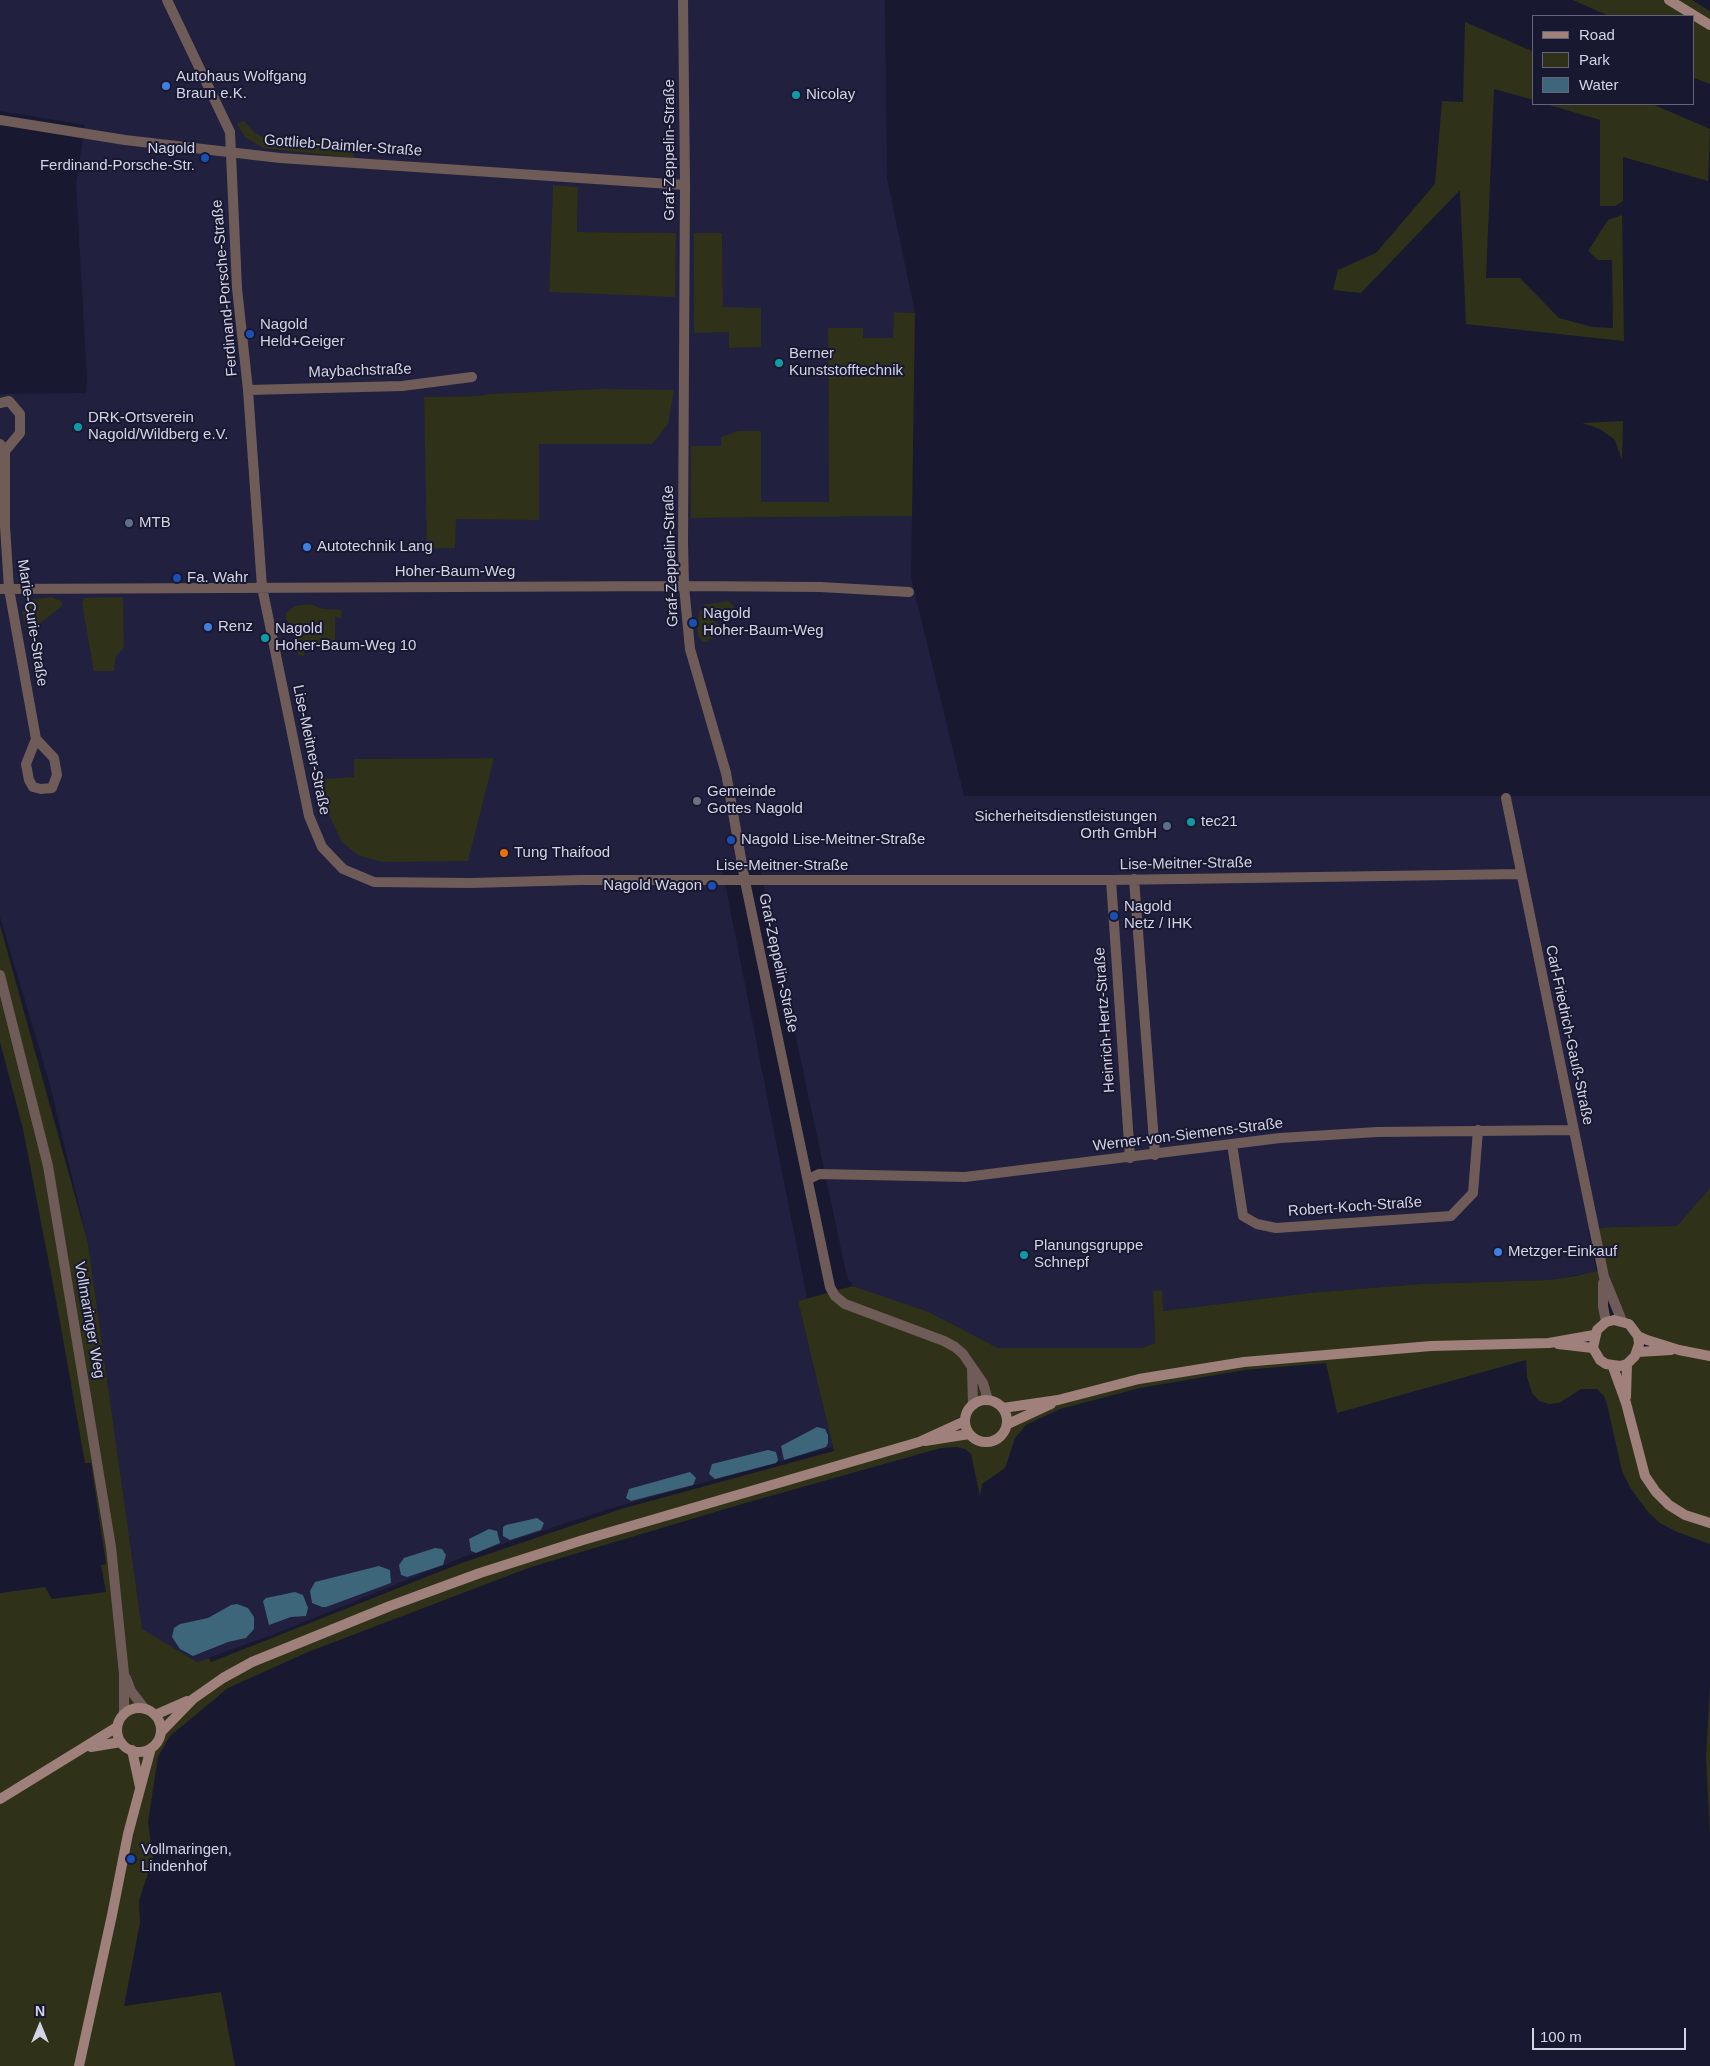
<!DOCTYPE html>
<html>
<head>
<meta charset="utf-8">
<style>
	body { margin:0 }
	#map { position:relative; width:1710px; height:2066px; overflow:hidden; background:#181831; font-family:Helvetica,sans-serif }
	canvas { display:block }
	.legend { position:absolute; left:1532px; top:15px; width:162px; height:90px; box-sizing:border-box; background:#181831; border:1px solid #636379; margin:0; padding:6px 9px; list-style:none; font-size:15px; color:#d3d4e6 }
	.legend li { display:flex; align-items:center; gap:10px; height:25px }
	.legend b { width:25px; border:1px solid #636379 }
	.north { position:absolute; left:15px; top:2001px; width:50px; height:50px; -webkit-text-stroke:4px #181831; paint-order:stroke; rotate:0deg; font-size:14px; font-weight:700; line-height:20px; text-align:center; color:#d3d4e6 }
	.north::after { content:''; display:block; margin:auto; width:18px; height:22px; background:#d3d4e6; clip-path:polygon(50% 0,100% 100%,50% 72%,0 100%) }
	.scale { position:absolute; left:1532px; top:2028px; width:154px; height:22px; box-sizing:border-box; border:2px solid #d3d4e6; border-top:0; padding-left:6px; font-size:15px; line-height:18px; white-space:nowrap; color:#d3d4e6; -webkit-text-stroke:4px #181831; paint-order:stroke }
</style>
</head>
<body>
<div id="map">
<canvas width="1710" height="2066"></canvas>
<ul class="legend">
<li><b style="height:6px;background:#9f807b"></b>Road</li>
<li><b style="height:14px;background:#2f3218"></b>Park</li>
<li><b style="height:14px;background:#3d667b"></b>Water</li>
</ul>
<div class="north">N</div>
<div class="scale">100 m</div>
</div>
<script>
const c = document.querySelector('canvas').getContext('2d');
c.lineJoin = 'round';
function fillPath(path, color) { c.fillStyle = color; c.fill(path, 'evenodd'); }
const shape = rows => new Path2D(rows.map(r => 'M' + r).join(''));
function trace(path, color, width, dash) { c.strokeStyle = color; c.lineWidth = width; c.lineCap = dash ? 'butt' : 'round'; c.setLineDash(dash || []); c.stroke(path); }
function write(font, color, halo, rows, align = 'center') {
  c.font = font + ' Helvetica,sans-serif'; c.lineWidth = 4; c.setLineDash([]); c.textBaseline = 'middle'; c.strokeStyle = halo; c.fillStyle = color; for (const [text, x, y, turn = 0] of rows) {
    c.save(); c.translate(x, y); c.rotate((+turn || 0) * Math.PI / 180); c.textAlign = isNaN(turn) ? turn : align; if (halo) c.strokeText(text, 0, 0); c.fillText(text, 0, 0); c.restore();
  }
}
const built = shape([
	[0,0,885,0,887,178,915,313,894,312,894,338,863,338,863,328,828,328,829,502,761,503,761,431,738,431,721,446,698,446,692,518,912,516,911,577,964,796,1710,796,1710,1188,1677,1226,1612,1227,1588,1230,1597,1272,1549,1280,1421,1284,1309,1293,1163,1311,1153,1291,1155,1343,1141,1348,1108,1349,998,1348,929,1312,853,1286,847,1277,759,864,721,863,807,1298,798,1301,833,1447,612,1508,466,1556,272,1635,197,1662,142,1630,88,1243,49,1081,0,917,0,394,86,393,87,381,76,184,85,125,0,111],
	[553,185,578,187,577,232,642,232,549,292],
	[694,233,722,233,723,308,760,308,760,347,729,347,729,332,694,332],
	[601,389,673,391,652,444,539,444,538,519,455,519,455,548,428,549,424,397,479,396,488,394],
	[355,759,494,758,494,759,354,777]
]);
const green = shape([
	[1573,0,1692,0,1710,11,1710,84,1694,78,1694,16,1609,16],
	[1465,22,1534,52,1534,100,1494,89,1486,278,1520,278,1559,318,1592,327,1613,328,1612,260,1598,260,1588,251,1608,220,1622,215,1624,341,1466,324,1460,190,1361,293,1333,290,1338,270,1376,253,1435,184,1442,101,1463,102],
	[1546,104,1652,104,1710,129,1708,181,1623,157,1623,201,1615,206,1600,206,1600,120],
	[244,121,255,133,263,137,347,141,355,158,263,148,245,137,237,124],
	[553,185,578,187,577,232,676,233,675,297,549,292],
	[694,233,722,233,723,307,761,308,761,347,729,348,729,332,694,333],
	[894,312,915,313,912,516,691,518,691,446,721,446,721,437,738,431,761,431,761,502,829,502,828,328,863,328,863,338,893,338],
	[601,389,674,390,668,424,652,444,539,444,539,520,456,519,455,548,427,549,424,397,479,396,488,394],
	[1623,421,1622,460,1615,440,1600,429,1582,423],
	[52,597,61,601,62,606,39,624,29,638,22,612,33,599],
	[123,597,124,647,116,656,114,671,94,671,82,603,84,598],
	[728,601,734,606,732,617,727,624,703,605],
	[310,604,323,609,342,610,341,618,335,617,335,646,304,647,304,656,298,655,293,628,286,619,286,613,295,606],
	[700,609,724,629,706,642,702,641,698,635,697,624],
	[494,758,468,861,382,862,358,855,342,842,331,819,324,799,323,779,354,777,354,759],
	[0,925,88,1243,142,1629,197,1662,209,1658,211,1662,459,1564,621,1509,834,1451,798,1301,853,1286,929,1312,998,1348,1141,1348,1155,1343,1153,1291,1162,1290,1163,1311,1309,1293,1421,1284,1549,1280,1576,1276,1602,1270,1594,1229,1612,1227,1677,1226,1710,1188,1710,1544,1677,1532,1660,1523,1648,1512,1631,1489,1622,1471,1607,1404,1604,1396,1597,1389,1581,1389,1559,1403,1549,1404,1539,1401,1532,1393,1527,1377,1526,1360,1337,1413,1326,1363,1245,1370,1140,1388,1060,1409,1026,1425,1015,1438,1005,1468,982,1484,980,1496,971,1454,965,1449,957,1447,941,1448,742,1504,531,1567,308,1652,228,1688,170,1736,158,1757,148,1822,153,1858,139,1901,140,1923,124,2006,221,1992,235,2066,0,2066,0,1593,45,1587,52,1599,106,1592,101,1565,106,1564,91,1463,85,1463,57,1305,23,1129,0,1042],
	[1604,1279,1621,1321,1606,1322],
	[1594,1336,1592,1348,1552,1342],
	[1647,1340,1677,1350,1638,1351],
	[1710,1685,1710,1835,1706,1758]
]);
const water = shape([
	[817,1427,825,1429,828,1435,828,1443,826,1447,784,1460,781,1446],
	[768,1450,776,1452,778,1460,776,1463,715,1479,709,1474,712,1464],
	[690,1472,696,1478,693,1485,631,1501,626,1498,629,1489],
	[537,1518,544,1523,541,1530,510,1540,503,1536,503,1527,506,1525],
	[489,1529,497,1531,500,1543,476,1553,471,1551,469,1539],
	[435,1548,442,1549,446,1555,443,1565,407,1577,401,1575,399,1565,404,1558],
	[379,1566,390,1570,391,1583,326,1607,322,1607,312,1603,310,1591,315,1582],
	[295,1592,303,1595,308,1608,306,1616,291,1617,269,1625,263,1601,266,1598],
	[237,1604,248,1608,254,1617,254,1629,246,1638,228,1642,193,1656,180,1649,172,1637,174,1628,180,1624,208,1618,231,1605]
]);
const street = shape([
	[167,0,230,132,237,288,248,390,262,587,309,816,322,847,343,869,374,882,470,883,581,880,1111,880,1521,874],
	[683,0,685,185,683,541,684,586,690,649,726,773,745,881,830,1287,835,1296,845,1304,944,1341,955,1347,963,1354,983,1383,988,1400],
	[0,120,125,140,280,158,685,185],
	[248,390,402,386,472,377],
	[0,403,9,401,20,414,20,433,5,451],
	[0,444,5,451,5,526,9,589,36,739,54,758,57,775,52,788,41,789,33,787,29,780,26,764,36,739],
	[0,589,684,586,820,587,909,592],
	[1506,798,1604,1277,1622,1321],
	[1134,879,1155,1155],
	[1111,880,1130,1158],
	[0,975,48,1166,111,1547,124,1674,124,1713],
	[1232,1144,1243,1216,1257,1224,1276,1228,1451,1216,1473,1193,1478,1130],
	[809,1179,819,1174,965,1177,1280,1138,1377,1132,1573,1130],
	[1603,1283,1603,1306,1606,1322],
	[972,1368,973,1405],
	[126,1678,131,1691,145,1709]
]);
const secondary = shape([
	[1669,0,1710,25],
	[1638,1336,1639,1344,1635,1356,1627,1364,1620,1366,1606,1364,1600,1360,1593,1348,1597,1330,1606,1322,1614,1320,1629,1324,1638,1336,1647,1340,1679,1350,1710,1356],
	[1558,1344,1593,1348],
	[1638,1352,1671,1350],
	[1613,1367,1626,1403,1645,1476,1656,1492,1669,1505,1685,1515,1710,1523],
	[1626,1397,1627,1364],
	'965 1421a21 21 0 1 1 42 0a21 21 0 1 1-42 0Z',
	[1003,1408,1058,1400,1139,1379,1244,1362,1431,1346,1549,1343,1594,1335],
	[1008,1424,1051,1404],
	[925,1441,969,1434],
	'117 1730a22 22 0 1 1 44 0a22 22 0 1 1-44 0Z',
	[155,1715,187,1701],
	[161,1732,193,1699,223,1678,252,1662,390,1606,480,1573,583,1540,919,1442,965,1421],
	[91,1747,121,1742],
	[132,1750,140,1787],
	[0,1799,117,1727],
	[79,2066,112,1915,128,1834,151,1748]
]);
const markers = [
	[166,86,5,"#3f7fe0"],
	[796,95,5,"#0f9aa8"],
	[205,158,5,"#1a4fb4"],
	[250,334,5,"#1a4fb4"],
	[779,363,5,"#0f9aa8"],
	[78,427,5,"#0f9aa8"],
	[129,523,5,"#5c6f8a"],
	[307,547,5,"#3f7fe0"],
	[177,578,5,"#1a4fb4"],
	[693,623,5,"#1a4fb4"],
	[208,627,5,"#3f7fe0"],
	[265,638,5,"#0f9aa8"],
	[697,801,5,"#6b7280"],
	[1191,822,5,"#0f9aa8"],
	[1167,826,5,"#5c6f8a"],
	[731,840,5,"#1a4fb4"],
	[504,853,5,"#e8710a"],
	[712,886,5,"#1a4fb4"],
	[1114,916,5,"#1a4fb4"],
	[1498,1252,5,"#3f7fe0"],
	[1024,1255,5,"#0f9aa8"],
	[131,1859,5,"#1a4fb4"]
];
const poiNames = [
	["Autohaus Wolfgang",176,77],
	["Braun e.K.",176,94],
	["Nicolay",806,95],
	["Nagold",195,149,"right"],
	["Ferdinand-Porsche-Str.",195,166,"right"],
	["Nagold",260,325],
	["Held+Geiger",260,342],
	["Berner",789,354],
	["Kunststofftechnik",789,371],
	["DRK-Ortsverein",88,418],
	["Nagold/Wildberg e.V.",88,435],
	["MTB",139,523],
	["Autotechnik Lang",317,547],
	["Fa. Wahr",187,578],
	["Nagold",703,614],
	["Hoher-Baum-Weg",703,631],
	["Renz",218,627],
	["Nagold",275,629],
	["Hoher-Baum-Weg 10",275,646],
	["Gemeinde",707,792],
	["Gottes Nagold",707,809],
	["Sicherheitsdienstleistungen",1157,817,"right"],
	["Orth GmbH",1157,834,"right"],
	["tec21",1201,822],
	["Nagold Lise-Meitner-Straße",741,840],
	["Tung Thaifood",514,853],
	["Nagold Wagon",702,886,"right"],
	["Nagold",1124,907],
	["Netz / IHK",1124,924],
	["Planungsgruppe",1034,1246],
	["Schnepf",1034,1263],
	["Metzger-Einkauf",1508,1252],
	["Vollmaringen,",141,1850],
	["Lindenhof",141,1867]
];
const streetNames = [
	["Gottlieb-Daimler-Straße",343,146,4],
	["Graf-Zeppelin-Straße",670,150,-90],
	["Ferdinand-Porsche-Straße",225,288,-95],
	["Maybachstraße",360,371,-2],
	["Graf-Zeppelin-Straße",671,556,-92],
	["Hoher-Baum-Weg",455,572],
	["Marie-Curie-Straße",32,623,81],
	["Lise-Meitner-Straße",311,750,78],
	["Lise-Meitner-Straße",1186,864,-1],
	["Lise-Meitner-Straße",782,866],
	["Graf-Zeppelin-Straße",778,963,78],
	["Heinrich-Hertz-Straße",1105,1020,-94],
	["Carl-Friedrich-Gauß-Straße",1569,1035,78],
	["Werner-von-Siemens-Straße",1188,1135,-7],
	["Robert-Koch-Straße",1355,1207,-4],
	["Vollmaringer Weg",89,1320,80]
];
fillPath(built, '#21203f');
fillPath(green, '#2f3218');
fillPath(water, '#3d667b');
trace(street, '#6f5c58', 10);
trace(secondary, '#9f807b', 10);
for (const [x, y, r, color] of markers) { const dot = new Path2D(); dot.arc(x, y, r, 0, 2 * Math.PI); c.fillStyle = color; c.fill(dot); trace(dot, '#181831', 2); }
write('15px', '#d3d4e6', '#181831', poiNames, 'left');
write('15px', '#d3d4e6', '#181831', streetNames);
</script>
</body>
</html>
